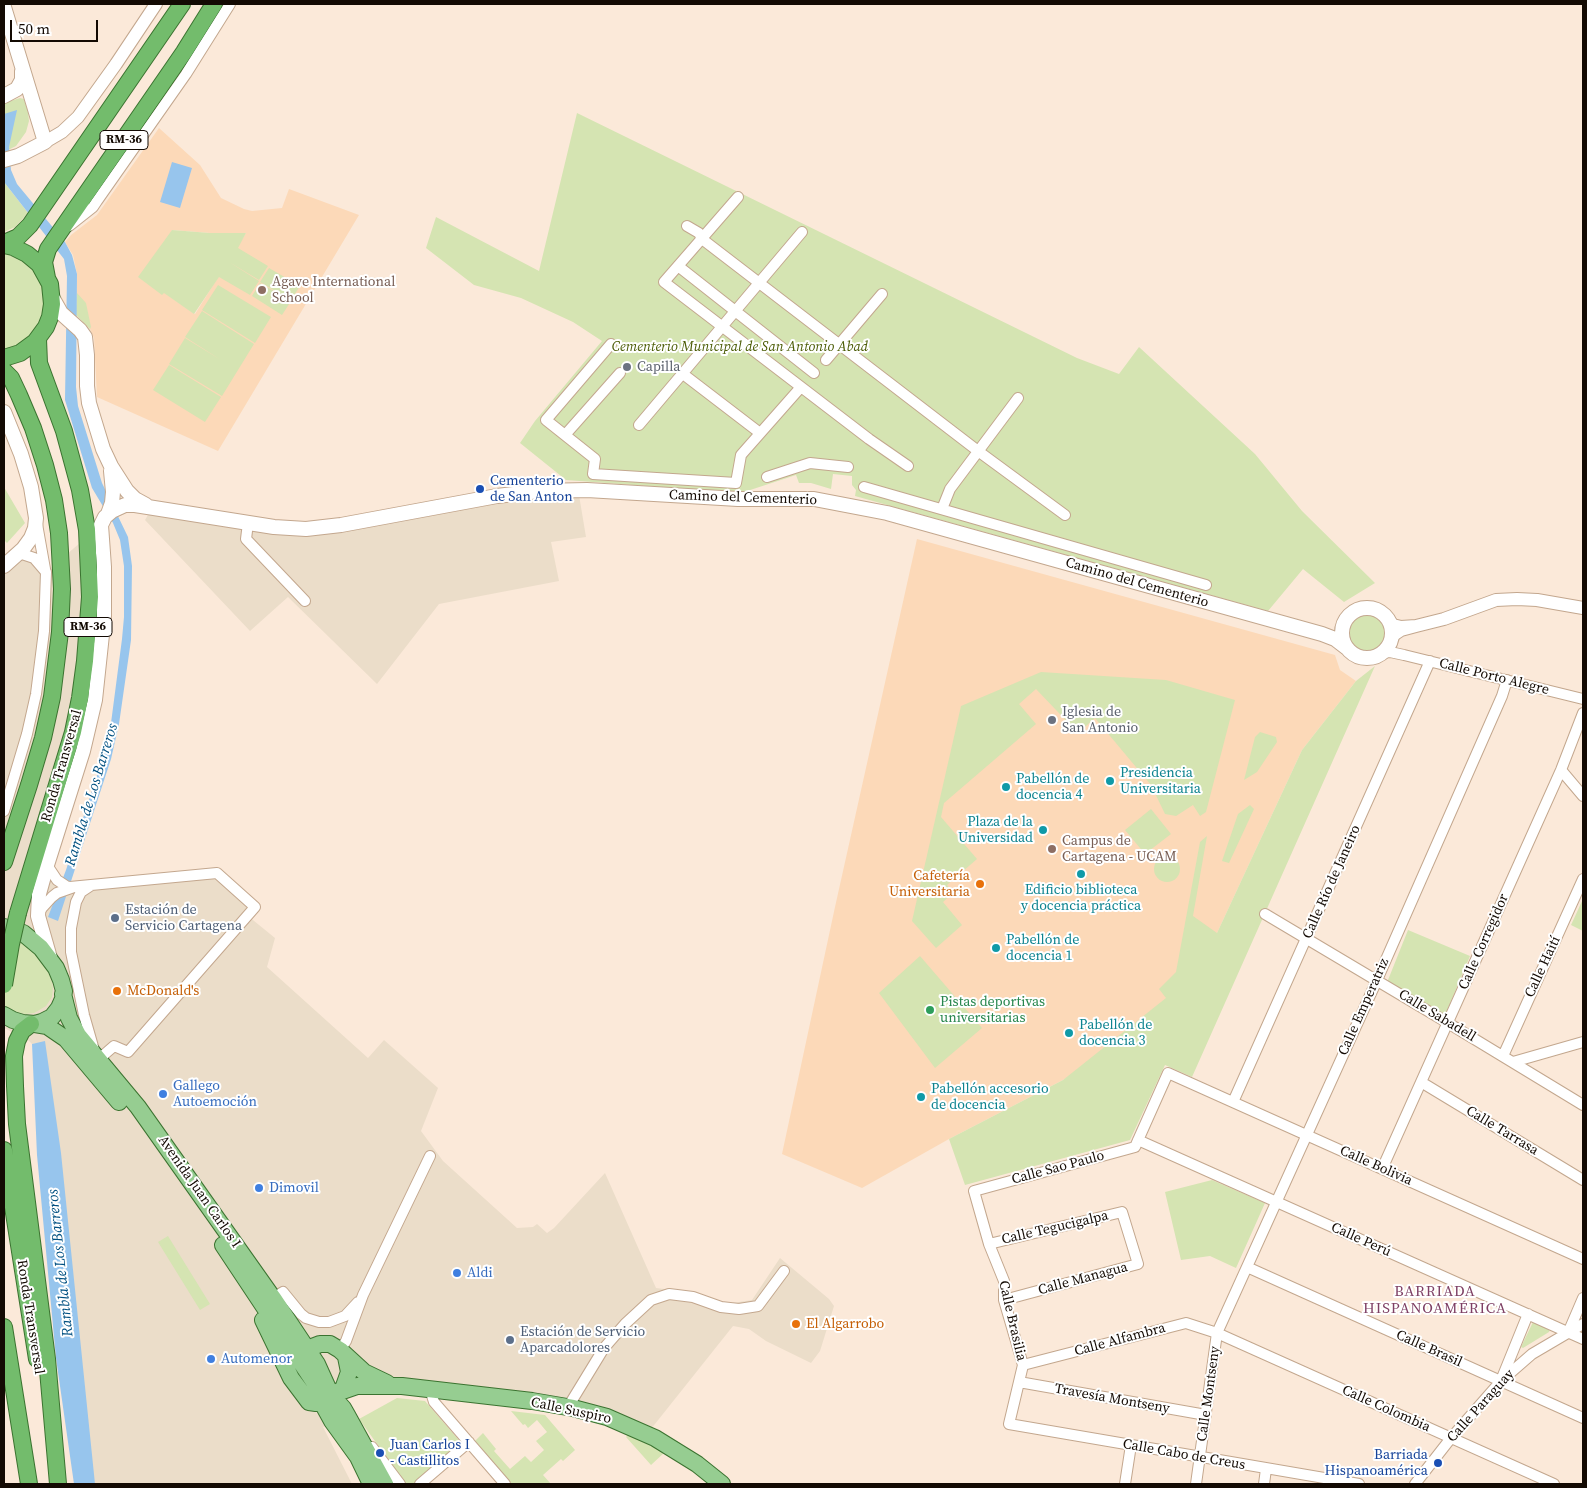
<!DOCTYPE html>
<html>
<head>
<meta charset="utf-8">
<style>
	body { margin:0 }
	#map { position:relative; width:1587px; height:1488px; overflow:hidden; background:#fbe9d9; font-family:"Source Serif 4",serif }
	canvas { display:block }
	.frame { position:absolute; inset:0; border:5px solid #130a03; pointer-events:none }
	.scale { position:absolute; left:10px; top:20px; width:88px; height:22px; box-sizing:border-box; border:2px solid #130a03; border-top:0; padding-left:6px; font-size:15px; line-height:18px; white-space:nowrap; color:#130a03; -webkit-text-stroke:4px #fff; paint-order:stroke }
</style>
</head>
<body>
<div id="map">
<canvas width="1587" height="1488"></canvas>
<div class="frame"></div>
<div class="scale">50 m</div>
</div>
<script>
const c = document.querySelector('canvas').getContext('2d');
c.lineJoin = 'round';
function fillPath(path, color) { c.fillStyle = color; c.fill(path, 'evenodd'); }
const shape = rows => new Path2D(rows.map(r => 'M' + r).join(''));
function trace(path, color, width, dash) { c.strokeStyle = color; c.lineWidth = width; c.lineCap = dash ? 'butt' : 'round'; c.setLineDash(dash || []); c.stroke(path); }
function write(font, color, halo, rows, align = 'center') {
  c.font = font + ' "Source Serif 4",serif'; c.lineWidth = 4; c.setLineDash([]); c.textBaseline = 'middle'; c.strokeStyle = halo; c.fillStyle = color; for (const [text, x, y, turn = 0] of rows) {
    c.save(); c.translate(x, y); c.rotate((+turn || 0) * Math.PI / 180); c.textAlign = isNaN(turn) ? turn : align; if (halo) c.strokeText(text, 0, 0); c.fillText(text, 0, 0); c.restore();
  }
}
const industrial = shape([
	[578,489,586,537,551,542,559,581,439,604,377,684,288,597,250,631,145,520,152,508,274,527],
	[101,525,97,682,47,865,61,883,217,873,255,907,248,916,275,938,267,967,368,1058,384,1040,438,1088,421,1131,443,1161,517,1228,533,1227,537,1224,547,1233,554,1228,605,1173,656,1288,696,1293,726,1304,752,1300,780,1258,829,1299,834,1306,820,1351,811,1363,766,1341,749,1329,733,1326,647,1434,607,1417,349,1388,332,1421,323,1427,352,1484,84,1484,39,1043,32,1044,28,1040,4,1028,4,566,19,553,46,572]
]);
const built = shape([
	[159,128,200,165,221,198,244,209,252,211,282,208,289,189,359,215,218,451,97,397,94,338,90,329,76,314,77,274,73,255,65,242,71,235,97,215],
	[172,230,210,233,246,233,195,314,164,292],
	[917,539,1335,655,1340,670,1356,681,1302,750,1178,1017,1063,1080,949,1139,862,1188,782,1154,835,907]
]);
const green = shape([
	[20,98,24,99,28,112,29,121,26,132,16,146,4,152,4,103],
	[577,113,1077,358,1119,374,1139,347,1255,454,1302,511,1375,583,1344,602,1303,569,1268,611,855,496,856,490,852,485,852,476,833,474,831,489,811,483,799,483,796,475,741,493,566,480,520,443,535,421,602,341,573,322,521,298,474,285,426,248,436,217,539,271],
	[4,182,28,213,15,227,4,232],
	[172,230,210,233,246,233,238,248,268,266,259,280,229,262,259,281,250,295,219,277,194,314,164,293,162,295,138,277],
	[4,245,44,272,46,327,4,358],
	[269,268,300,286,291,300,260,282],
	[260,283,291,301,282,315,252,296],
	[218,285,271,317,255,343,202,310],
	[77,293,86,303,91,327,90,329,76,315],
	[202,311,254,344,222,396,169,364,185,338,221,360,185,337],
	[169,365,221,397,205,422,153,390],
	[4,487,25,523,7,543,4,540],
	'1342 633a25 25 0 1 1 50 0a25 25 0 1 1-50 0Z',
	[1375,666,1192,1077,1165,1065,1130,1140,965,1185,949,1139,1063,1080,1166,998,1159,989,1176,972,1200,842,1207,836,1193,916,1217,933,1302,750,1356,681],
	[1041,672,1166,680,1235,700,1206,812,1200,816,1193,805,1176,816,1165,814,1151,785,1095,718,1078,733,1036,689,1019,704,1036,724,944,803,941,817,977,859,947,885,953,893,943,902,962,925,936,948,912,921,961,706],
	[1260,732,1276,737,1277,742,1257,772,1244,780,1255,737],
	[1250,805,1254,809,1229,863,1222,861,1238,814],
	[1151,809,1171,834,1145,854,1125,830],
	'1154 869a13 13 0 1 1 26 0a13 13 0 1 1-26 0Z',
	[1583,899,1583,931,1571,925],
	[1408,930,1470,956,1443,1020,1386,985],
	[4,937,19,941,32,950,47,970,51,979,53,988,52,997,46,1006,34,1013,25,1014,16,1012,4,1005],
	[920,956,982,1028,935,1068,879,993],
	[1212,1180,1265,1203,1236,1268,1210,1256,1181,1260,1165,1192],
	[168,1236,210,1304,200,1310,158,1242],
	[1533,1322,1550,1329,1549,1332,1523,1348,1521,1347],
	[397,1398,425,1401,464,1446,420,1484,406,1484,359,1419],
	[511,1411,545,1415,575,1450,563,1461,561,1459,543,1475,551,1484,512,1484,475,1441,483,1433,496,1449,494,1451,510,1469,525,1456,531,1462,544,1450,536,1441,547,1432,537,1420,528,1428,525,1424,523,1425],
	[628,1435,641,1441,665,1452,651,1465,626,1437]
]);
const water = shape([
	[17,110,9,147,11,170,17,184,65,242,72,255,77,274,76,387,78,406,102,483,128,537,132,566,131,640,119,724,111,759,58,921,48,917,66,870,103,757,111,723,122,639,124,617,124,566,120,540,113,523,92,488,65,400,67,276,64,259,4,182,4,114],
	[172,162,192,168,180,208,160,202],
	[45,1041,61,1153,95,1484,74,1484,56,1358,37,1155,32,1044]
]);
const minor = shape([
	[738,197,664,282,869,439,908,466],
	[69,226,93,207,97,201,186,74,230,4],
	[687,226,699,233,702,239,978,451,1065,515],
	[678,266,814,373],
	[611,344,546,420,595,459,593,474,736,483,741,455,801,387],
	[826,360,882,294],
	[683,374,760,433],
	[639,425,802,232],
	[565,435,620,373],
	[767,477,810,463,848,467],
	[864,487,1206,585],
	[942,509,950,489,1018,398],
	[248,523,246,539,305,601],
	[37,524,45,569],
	[1382,653,1390,652,1404,655,1583,699],
	[1561,770,1583,796],
	[4,811,27,734,36,694,44,631,46,572,34,558,19,553],
	[47,865,57,880,66,886,70,887,217,873,255,907,128,1052,114,1046,99,1059],
	[90,886,81,892,76,902,71,928,71,952,84,1015,94,1050],
	[39,913,42,908,52,897,57,893,74,887],
	[1265,914,1443,1020,1583,1105],
	[1503,1056,1583,879],
	[1513,1062,1583,1042],
	[1421,1082,1583,1180],
	[1233,1102,1430,661],
	[1138,1140,1583,1339],
	[1382,1169,1561,770,1583,713],
	[989,1244,1122,1212,1138,1264,1004,1300],
	[1247,1267,1583,1418],
	[273,1298,283,1292,301,1314,306,1318,319,1322,329,1322,345,1316,358,1302],
	[1568,1333,1583,1298],
	[340,1350,346,1341,363,1295,430,1156],
	[1023,1365,1186,1323,1217,1333,1554,1484],
	[1502,1378,1528,1314],
	[1019,1382,1206,1415],
	[430,1389,434,1402,505,1484],
	[568,1407,604,1348,625,1324,651,1300,669,1294,693,1297,721,1307,739,1309,758,1306,784,1271],
	[372,1447,400,1484],
	[420,1484,469,1442],
	[1125,1484,1131,1445],
	[1196,1484,1217,1333,1377,980,1502,696,1507,680],
	[1264,1484,1266,1469],
	[1359,1484,1009,1424,1023,1365,1004,1300,1004,1281,989,1244,974,1191,1135,1147,1168,1073,1583,1259],
	[1415,1484,1451,1438,1501,1381,1532,1354,1583,1324]
]);
const tertiary = shape([
	[45,142,62,132,78,117,116,64,156,4],
	[1390,622,1393,625,1401,627,1416,626,1401,630,1392,636],
	[1416,626,1444,619,1496,600,1517,599,1537,600,1583,608]
]);
const secondary = shape([
	[4,7,45,142,18,156,4,160],
	[4,96,17,89,22,80,22,71],
	[52,297,61,313,80,330,85,337,87,355,87,386,89,403,103,449,111,466,127,491,135,499,146,505],
	[4,412,21,454,31,487,36,518,35,528,31,538,23,549,4,566],
	[108,514,112,503,113,492,111,471],
	'1342 633a25 25 0 1 1 50 0a25 25 0 1 1-50 0Z',
	[50,958,38,916,39,894,47,865,83,751,95,700,104,616,104,567,101,525,105,517,112,511,125,505,135,505,274,527,306,529,341,525,497,496,539,491,587,490,738,499,814,499,887,513,1322,634,1335,639,1348,649]
]);
const primary = shape([
	[4,927,23,933,41,948,56,968,61,980,64,991,63,999,59,1008,52,1017,42,1022,35,1024,23,1023,13,1020,4,1015],
	[63,994,69,1018,78,1035,138,1107,273,1298,317,1364,331,1395,343,1408,347,1415,385,1484],
	[35,1024,47,1026,66,1039,119,1102],
	[223,1245,314,1382,321,1401,332,1421,358,1457,371,1484],
	[263,1320,291,1378,309,1402,316,1403,343,1389,349,1372,346,1357],
	[300,1354,307,1349,320,1344,330,1344,340,1350,364,1372,387,1383],
	[334,1394,357,1386,402,1386,532,1401,573,1408,607,1417,655,1438,697,1464,722,1484]
]);
const trunk = shape([
	[4,243,18,237,30,225,182,4],
	[4,245,13,247,27,254,39,264,50,284,52,304,50,317,46,327,35,342,20,353,4,358],
	[47,278,44,262,48,249,184,52,214,4],
	[4,371,11,378,19,395,33,428,45,465,54,500,59,533,62,589,60,632,52,697,43,738,29,785,4,862],
	[18,913,73,732,80,698,85,661,90,597,87,530,80,490,64,431,39,363,38,339],
	[31,1024,22,1031,17,1041,14,1056,15,1086,17,1124,47,1359,58,1484],
	[4,1150,37,1359],
	[4,1327,29,1484]
]);
const trunkBridge = shape([
	[4,985,11,944,18,913]
]);
const markers = [
	[262,290,5,"#8d6e63"],
	[627,367,5,"#6b7280"],
	[480,489,5,"#1a4fb4"],
	[1052,720,5,"#6b7280"],
	[1110,781,5,"#0f9aa8"],
	[1006,787,5,"#0f9aa8"],
	[1043,830,5,"#0f9aa8"],
	[1052,849,5,"#8d6e63"],
	[1081,874,5,"#0f9aa8"],
	[980,884,5,"#e8710a"],
	[115,918,5,"#5c6f8a"],
	[996,948,5,"#0f9aa8"],
	[117,991,5,"#e8710a"],
	[930,1010,5,"#2e9e5b"],
	[1069,1033,5,"#0f9aa8"],
	[163,1094,5,"#3f7fe0"],
	[921,1097,5,"#0f9aa8"],
	[259,1188,5,"#3f7fe0"],
	[457,1273,5,"#3f7fe0"],
	[796,1324,5,"#e8710a"],
	[510,1340,5,"#5c6f8a"],
	[211,1359,5,"#3f7fe0"],
	[380,1453,5,"#1a4fb4"],
	[1438,1463,5,"#1a4fb4"]
];
const shields = [
	[124,140,48],
	[88,627,48]
];
const shieldNames = [
	["RM-36",124,140],
	["RM-36",88,627]
];
const educationNames = [
	["Agave International",272,282],
	["School",272,298],
	["Campus de",1062,841],
	["Cartagena - UCAM",1062,857]
];
const parkNames = [
	["Cementerio Municipal de San Antonio Abad",740,347]
];
const worshipNames = [
	["Capilla",637,367],
	["Iglesia de",1062,712],
	["San Antonio",1062,728]
];
const transitNames = [
	["Cementerio",490,481],
	["de San Anton",490,497],
	["Juan Carlos I",390,1445],
	["- Castillitos",390,1461],
	["Barriada",1428,1455,"right"],
	["Hispanoamérica",1428,1471,"right"]
];
const streetNames = [
	["Camino del Cementerio",743,498,2],
	["Camino del Cementerio",1137,583,16],
	["Calle Porto Alegre",1494,677,14],
	["Ronda Transversal",62,766,-74],
	["Calle Río de Janeiro",1332,882,-66],
	["Calle Corregidor",1484,942,-66],
	["Calle Haití",1543,967,-65],
	["Calle Emperatriz",1364,1007,-66],
	["Calle Sabadell",1437,1016,31],
	["Calle Tarrasa",1502,1131,31],
	["Calle Bolivia",1376,1166,24],
	["Calle Sao Paulo",1058,1168,-15],
	["Avenida Juan Carlos I",199,1192,55],
	["Calle Tegucigalpa",1055,1228,-13],
	["Calle Perú",1361,1240,24],
	["Calle Managua",1083,1279,-15],
	["Ronda Transversal",30,1317,81],
	["Calle Brasilia",1012,1321,77],
	["Calle Alfambra",1120,1340,-15],
	["Calle Brasil",1429,1349,24],
	["Calle Montseny",1209,1394,-82],
	["Travesía Montseny",1112,1399,10],
	["Calle Paraguay",1481,1406,-48],
	["Calle Colombia",1386,1409,24],
	["Calle Suspiro",571,1411,12],
	["Calle Cabo de Creus",1184,1455,10]
];
const cultureNames = [
	["Presidencia",1120,773],
	["Universitaria",1120,789],
	["Pabellón de",1016,779],
	["docencia 4",1016,795],
	["Plaza de la",1033,822,"right"],
	["Universidad",1033,838,"right"],
	["Edificio biblioteca",1081,890,"center"],
	["y docencia práctica",1081,906,"center"],
	["Pabellón de",1006,940],
	["docencia 1",1006,956],
	["Pabellón de",1079,1025],
	["docencia 3",1079,1041],
	["Pabellón accesorio",931,1089],
	["de docencia",931,1105]
];
const foodNames = [
	["Cafetería",970,876,"right"],
	["Universitaria",970,892,"right"],
	["McDonald's",127,991],
	["El Algarrobo",806,1324]
];
const serviceNames = [
	["Estación de",125,910],
	["Servicio Cartagena",125,926],
	["Estación de Servicio",520,1332],
	["Aparcadolores",520,1348]
];
const leisureNames = [
	["Pistas deportivas",940,1002],
	["universitarias",940,1018]
];
const shopNames = [
	["Gallego",173,1086],
	["Autoemoción",173,1102],
	["Dimovil",269,1188],
	["Aldi",467,1273],
	["Automenor",221,1359]
];
const waterNames = [
	["Rambla de Los Barreros",92,795,-73],
	["Rambla de Los Barreros",61,1263,-96]
];
const neighbourhoodNames = [
	["BARRIADA",1435,1292],
	["HISPANOAMÉRICA",1435,1309]
];
fillPath(industrial, '#ebddc9');
fillPath(built, '#fcd9b8');
fillPath(green, '#d5e4b2');
fillPath(water, '#97c5ed');
trace(minor, '#c3a78e', 12);
trace(tertiary, '#c3a78e', 14);
trace(secondary, '#c3a78e', 16);
trace(primary, '#3b7330', 18);
trace(trunk, '#3b7330', 18);
trace(minor, '#fff', 10);
trace(tertiary, '#fff', 12);
trace(secondary, '#fff', 14);
trace(primary, '#96cd91', 16);
trace(trunk, '#73bc6c', 16);
trace(trunkBridge, '#3b7330', 18, []);
trace(trunkBridge, '#73bc6c', 16);
for (const [x, y, r, color] of markers) { const dot = new Path2D(); dot.arc(x, y, r, 0, 2 * Math.PI); c.fillStyle = color; c.fill(dot); trace(dot, '#fff', 2); }
for (const [x, y, w] of shields) { const box = new Path2D(); box.roundRect(x - w / 2, y - 9.5, w, 19, 4); c.fillStyle = '#fff'; c.fill(box); trace(box, '#130a03', 1); }
write('bold 12px', '#130a03', null, shieldNames);
write('14px', '#785e54', '#fff', educationNames, 'left');
write('italic 14px', '#4b5c05', '#fff', parkNames);
write('14px', '#5b616d', '#fff', worshipNames, 'left');
write('14px', '#164399', '#fff', transitNames, 'left');
write('14px', '#130a03', '#fff', streetNames);
write('14px', '#0d838f', '#fff', cultureNames, 'left');
write('14px', '#c56008', '#fff', foodNames, 'left');
write('14px', '#4e5e75', '#fff', serviceNames, 'left');
write('14px', '#27864d', '#fff', leisureNames, 'left');
write('14px', '#366cbe', '#fff', shopNames, 'left');
write('italic 15px', '#015081', '#fff', waterNames);
c.letterSpacing = '1px';
write('15px', '#7e3f64', '#fff', neighbourhoodNames);
c.letterSpacing = '0px';
</script>
</body>
</html>
